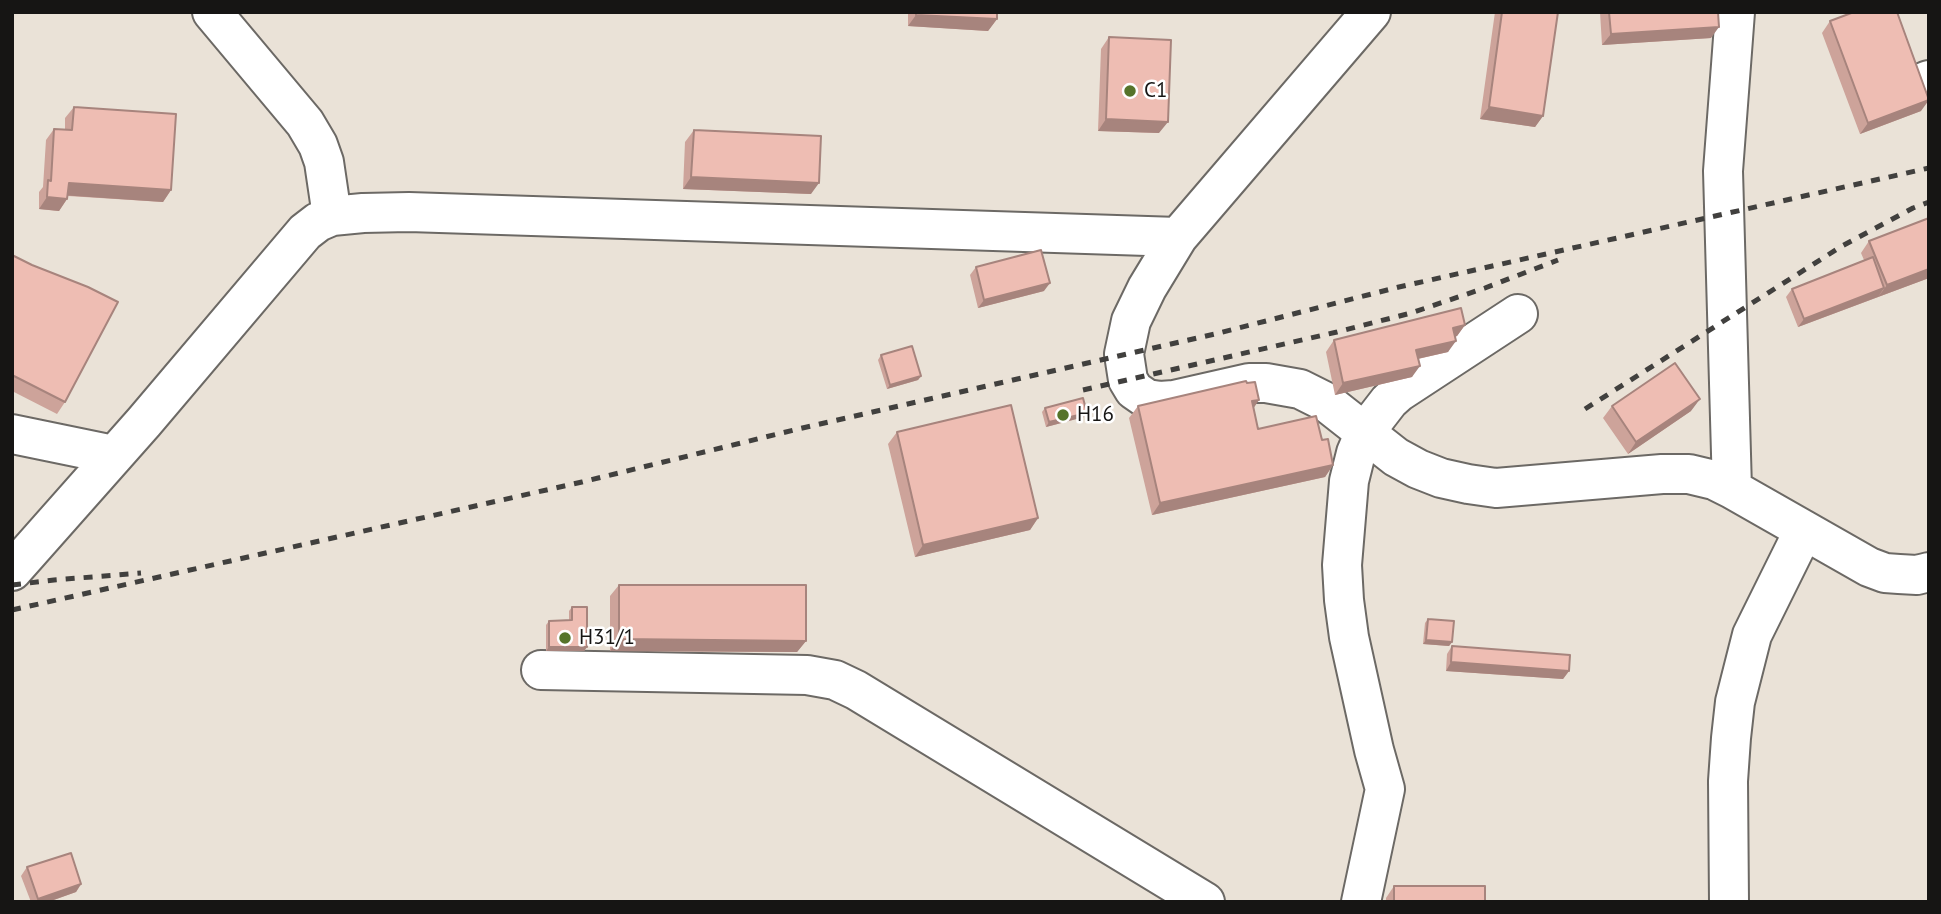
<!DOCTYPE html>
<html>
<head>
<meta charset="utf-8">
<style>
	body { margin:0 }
	#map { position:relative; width:1941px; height:914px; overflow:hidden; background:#f2efea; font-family:"PT Sans",sans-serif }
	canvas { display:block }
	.frame { position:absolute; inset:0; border:14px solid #161514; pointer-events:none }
</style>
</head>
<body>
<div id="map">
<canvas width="1941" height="914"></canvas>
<div class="frame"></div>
</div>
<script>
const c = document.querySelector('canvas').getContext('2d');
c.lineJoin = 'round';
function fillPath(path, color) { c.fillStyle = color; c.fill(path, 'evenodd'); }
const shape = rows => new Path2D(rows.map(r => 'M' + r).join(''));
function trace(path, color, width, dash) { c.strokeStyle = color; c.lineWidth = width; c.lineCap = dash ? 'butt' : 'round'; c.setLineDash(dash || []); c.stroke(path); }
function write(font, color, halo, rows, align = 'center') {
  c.font = font + ' "PT Sans",sans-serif'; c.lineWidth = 5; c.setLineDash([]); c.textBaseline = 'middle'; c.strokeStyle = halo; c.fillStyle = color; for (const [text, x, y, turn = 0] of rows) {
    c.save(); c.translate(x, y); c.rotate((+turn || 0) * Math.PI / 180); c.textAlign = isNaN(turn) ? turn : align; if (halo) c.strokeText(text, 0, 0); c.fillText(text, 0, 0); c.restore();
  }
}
const built = shape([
	[12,12,1929,12,1929,902,12,902]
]);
const minor = shape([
	[212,12,305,123,318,145,324,162,332,216,363,213,409,212,1178,237],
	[1371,12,1178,237,1147,288,1131,321,1124,354,1128,380,1134,390,1147,399,1160,401,1174,400,1249,383,1266,383,1300,389,1326,402,1396,457,1418,469,1441,478,1468,484,1496,488,1662,474,1689,474,1714,480,1732,489,1869,567,1885,573,1899,574,1917,575,1929,572],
	[1926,81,1929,80],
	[12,434,114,455],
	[1732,489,1723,171,1735,12],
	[12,571,144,422,305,232,318,222,332,216],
	[541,670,807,675,835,680,856,690,1205,902],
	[1361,902,1385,789,1374,750,1349,637,1344,600,1342,565,1349,481,1356,453,1365,432,1389,401,1399,392,1518,314],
	[1729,902,1728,781,1731,738,1735,702,1752,635,1804,530]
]);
const rail = shape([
	[1083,390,1337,332,1411,313,1485,288,1558,260],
	[1585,409,1842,246,1913,208,1929,202],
	[12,585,54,580,141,573],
	[12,610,582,482,798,429,1215,334,1399,287,1929,168]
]);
const wall = shape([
	[908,12,997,12,997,19,988,31,908,26],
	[1495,12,1558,12,1543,116,1535,127,1480,119],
	[1600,12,1718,12,1711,38,1602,45],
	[1830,21,1921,111,1860,134,1822,33],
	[1109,37,1159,133,1098,131,1101,49],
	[74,107,171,190,163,202,68,196,67,199,59,211,39,209,39,192,43,187,46,140,54,129,65,129,65,118],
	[694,130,811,194,683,189,685,142],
	[1869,241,1929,278,1798,327,1786,297,1792,289,1864,260,1861,253],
	[12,255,65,402,57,414,12,391],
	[976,267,1044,291,978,308,970,275],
	[1465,325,1457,336,1455,337,1448,352,1418,359,1412,377,1335,395,1326,352,1334,340],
	[881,355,921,376,918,380,887,389,878,360],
	[1138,406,1253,408,1258,429,1322,440,1333,465,1325,477,1152,515,1129,418],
	[1612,406,1691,411,1628,454,1603,418],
	[1045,408,1087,413,1084,417,1046,427,1042,412],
	[897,432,1038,518,1030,530,915,557,888,444],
	[619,585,806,641,797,652,610,651,610,596],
	[572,607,587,647,584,651,546,651,546,625,549,621,569,620,569,611],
	[1428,619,1452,642,1449,646,1423,644,1425,623],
	[1452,646,1569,671,1563,679,1446,671,1447,654],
	[27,867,81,884,76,892,48,902,31,902,21,876],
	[1394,886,1485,902,1386,902,1386,898]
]);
const shadedWall = shape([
	[916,15,997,19,988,31,908,26],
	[1719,27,1711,38,1602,45,1611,34],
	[1929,100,1921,111,1860,134,1868,123],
	[1489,107,1543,116,1535,127,1480,119],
	[1106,119,1168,122,1159,133,1098,131],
	[691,177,819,183,811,194,683,189],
	[69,183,171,190,163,202,60,195],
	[47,197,67,199,59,211,39,209],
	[1929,269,1929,278,1878,297,1887,285],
	[1050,283,1044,291,978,308,984,300],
	[1884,288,1878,297,1798,327,1804,319],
	[1465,325,1457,336,1445,339,1453,328],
	[1456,341,1448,352,1408,361,1416,350],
	[1420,366,1412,377,1335,395,1343,383],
	[921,376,918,380,887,389,890,385],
	[1700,399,1691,411,1628,454,1636,442],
	[1259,400,1251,412,1252,401],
	[1087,413,1084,417,1046,427,1049,422],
	[1333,465,1325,477,1152,515,1160,503],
	[1038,518,1030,530,915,557,923,545],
	[619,639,806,641,797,652,610,651],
	[1426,640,1452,642,1449,646,1423,644],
	[549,647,587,647,584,651,546,651],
	[1451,662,1569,671,1563,679,1446,671],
	[81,884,76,892,48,902,36,902,38,899]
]);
const building = shape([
	[916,12,997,12,997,19,916,15,916,12],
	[1502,12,1558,12,1543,116,1489,107,1502,12],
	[1609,12,1718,12,1719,27,1611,34,1609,12],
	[1854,12,1897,12,1929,100,1868,123,1830,21,1854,12],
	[1109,37,1171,40,1168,122,1106,119,1109,37],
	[74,107,176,114,171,190,69,183,67,199,47,197,48,180,51,181,54,129,72,130,74,107],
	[694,130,821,136,819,183,691,177,694,130],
	[1929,218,1929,269,1887,285,1869,241,1929,218],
	[1041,250,1050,283,984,300,976,267,1041,250],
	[12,255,32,265,88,287,118,302,65,402,12,375,12,255],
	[1873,257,1884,288,1804,319,1792,289,1873,257],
	[1461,308,1465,325,1453,328,1456,341,1416,350,1420,366,1343,383,1334,340,1461,308],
	[912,346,921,376,890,385,881,355,912,346],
	[1675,363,1700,399,1636,442,1612,406,1675,363],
	[1246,381,1247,383,1255,382,1259,400,1252,401,1258,429,1316,416,1322,440,1328,439,1333,465,1160,503,1138,406,1246,381],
	[1083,398,1087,413,1049,422,1045,408,1083,398],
	[1011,405,1038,518,923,545,897,432,1011,405],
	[619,585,806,585,806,641,619,639,619,585],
	[572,607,587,607,587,647,549,647,549,621,572,620,572,607],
	[1428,619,1454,621,1452,642,1426,640,1428,619],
	[1452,646,1570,655,1569,671,1451,662,1452,646],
	[71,853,81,884,38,899,27,867,71,853],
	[1394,886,1485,886,1485,902,1394,902,1394,886]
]);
const markers = [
	[1130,91,7,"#56742a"],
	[1063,415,7,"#56742a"],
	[565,638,7,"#56742a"]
];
const poiNames = [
	["C1",1144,91],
	["H16",1077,415],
	["H31/1",579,638]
];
fillPath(built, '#eae2d7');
trace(minor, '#6c6965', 42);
trace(minor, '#fff', 38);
trace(rail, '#41403e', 5, [9, 9]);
fillPath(wall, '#cda39a');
fillPath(shadedWall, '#a7847d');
fillPath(building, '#eebdb3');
trace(building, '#a7847d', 2);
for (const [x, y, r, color] of markers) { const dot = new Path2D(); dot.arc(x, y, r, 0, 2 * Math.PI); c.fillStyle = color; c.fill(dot); trace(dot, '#fff', 2.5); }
write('21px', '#161514', '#fff', poiNames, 'left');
</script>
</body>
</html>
